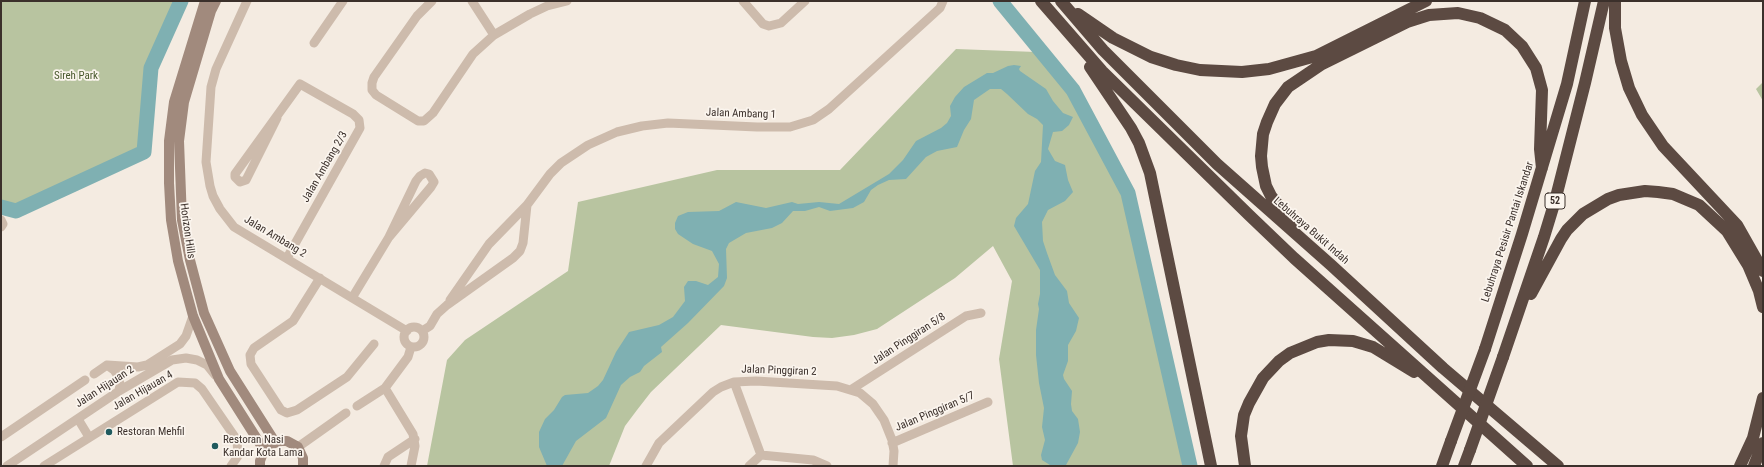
<!DOCTYPE html>
<html>
<head>
<meta charset="utf-8">
<style>
	body { margin:0 }
	#map { position:relative; width:1764px; height:467px; overflow:hidden; background:#f4ebe1; font-family:"Roboto Condensed",sans-serif }
	canvas { display:block }
	.frame { position:absolute; inset:0; border:2px solid #3b302b; pointer-events:none }
</style>
</head>
<body>
<div id="map">
<canvas width="1764" height="467"></canvas>
<div class="frame"></div>
</div>
<script>
const c = document.querySelector('canvas').getContext('2d');
c.lineJoin = 'round';
function fillPath(path, color) { c.fillStyle = color; c.fill(path, 'evenodd'); }
const shape = rows => new Path2D(rows.map(r => 'M' + r).join(''));
function trace(path, color, width, dash) { c.strokeStyle = color; c.lineWidth = width; c.lineCap = dash ? 'butt' : 'round'; c.setLineDash(dash || []); c.stroke(path); }
function write(font, color, halo, rows, align = 'center') {
  c.font = font + ' "Roboto Condensed",sans-serif'; c.lineWidth = 3.5; c.setLineDash([]); c.textBaseline = 'middle'; c.strokeStyle = halo; c.fillStyle = color; for (const [text, x, y, turn = 0] of rows) {
    c.save(); c.translate(x, y); c.rotate((+turn || 0) * Math.PI / 180); c.textAlign = isNaN(turn) ? turn : align; if (halo) c.strokeText(text, 0, 0); c.fillText(text, 0, 0); c.restore();
  }
}
const green = shape([
	[1,1,181,1,151,68,144,152,16,211,1,207],
	[956,49,1036,52,1074,96,1088,116,1101,142,1123,200,1154,311,1179,423,1184,466,1013,466,999,359,1012,281,993,246,955,278,877,329,854,335,832,338,813,337,721,325,651,392,637,410,625,426,609,466,427,466,447,360,465,340,568,271,578,202,717,170,840,170],
	[1763,82,1763,101,1756,89]
]);
const water = shape([
	[1014,65,1021,66,1019,69,1020,71,1046,89,1053,101,1063,113,1073,117,1069,125,1062,131,1053,132,1048,149,1055,161,1065,165,1068,180,1073,192,1065,201,1048,210,1042,222,1043,241,1047,253,1055,275,1067,291,1069,303,1079,318,1076,331,1068,345,1068,361,1063,375,1064,379,1072,391,1071,404,1072,411,1078,419,1080,432,1078,443,1066,465,1050,465,1042,460,1041,455,1045,440,1042,427,1044,408,1039,383,1036,355,1036,330,1039,309,1038,304,1040,294,1040,270,1014,226,1016,218,1028,204,1035,171,1041,162,1043,125,1037,119,1028,114,1007,94,1001,89,990,89,974,100,971,119,964,130,957,147,937,151,926,157,906,179,889,180,878,185,871,190,864,202,853,208,830,211,819,207,805,211,793,211,782,223,772,228,746,233,729,243,726,249,727,278,724,286,688,323,661,347,662,352,644,366,640,372,630,377,621,385,606,418,576,441,562,466,547,466,539,447,539,432,545,419,554,410,562,397,565,395,588,393,598,386,603,380,616,352,629,332,659,325,673,317,685,301,684,287,688,281,696,281,708,285,718,277,719,264,712,251,693,244,678,234,675,229,675,223,678,216,688,212,719,211,736,202,766,208,792,202,798,204,819,202,839,204,889,174,903,160,916,141,941,128,947,123,951,116,950,106,955,97,964,87,987,73,993,73,1008,66]
]);
const river = shape([
	[1000,1,1073,90,1128,193,1190,466],
	[1,207,16,211,144,152,151,68,181,1]
]);
const street = shape([
	[247,1,216,69,211,87,206,162,210,186,213,196,220,209,234,227,407,331],
	[432,1,417,16,374,77,372,83,372,90,376,95,418,121,424,121,433,113,473,54,494,35,530,14,547,6,567,1],
	[472,1,494,35],
	[743,1,763,24,769,26,781,23,805,1],
	[314,43,343,1],
	[277,118,246,180,240,182,235,177,235,174,300,84,353,114,359,120,360,128,287,258],
	[1,220,3,224,1,227],
	[320,278,293,321,254,348,250,355,251,364,281,410,287,413,297,410,347,377,374,344],
	[352,298,389,237,416,181,420,176,425,173,429,174,434,182,431,187,389,237],
	[450,300,489,244,527,205],
	'404 337a10 10 0 1 1 20 0a10 10 0 1 1-20 0Z',
	[422,331,430,326,437,314,447,305,513,258,520,251,523,243,527,205,550,174,561,163,588,145,617,132,642,126,668,123,757,127,790,127,813,120,829,109,940,8,943,1],
	[107,365,114,370,118,376,120,384,119,391],
	[94,374,107,365,138,367,147,365,180,344,186,336,193,316],
	[734,382,761,455],
	[385,388,413,434,415,446,411,466],
	[852,389,966,316,981,313],
	[357,406,385,388,408,357,411,347],
	[78,419,89,437],
	[1,437,85,380],
	[892,443,988,402],
	[298,447,346,413],
	[7,466,119,391,172,360,186,358,197,360,207,365,215,375],
	[44,466,178,382,195,383,202,389,237,440,238,456,231,466],
	[384,466,388,457,415,439],
	[646,466,659,443,713,392,721,387,734,382,756,381,837,386,860,393,873,404,884,420,892,440,894,451,893,466],
	[749,466,761,455,813,460,827,466]
]);
const secondary = shape([
	[205,1,174,102,169,141,169,183,171,220,178,261,193,316,219,379,264,450],
	[216,1,211,11,184,102,179,141,182,220,190,260,204,313,230,371,275,442],
	[260,466,260,461,264,450,269,445,281,441,287,441,298,447,303,458,303,466]
]);
const highway = shape([
	[1041,1,1102,71,1249,215,1294,258,1527,466],
	[1061,1,1103,50,1217,164,1331,265,1443,368,1558,466],
	[1615,1,1615,28,1621,61,1629,88,1642,115,1663,146,1737,225,1763,271],
	[1078,14,1113,38,1151,57,1176,65,1200,70,1242,72,1269,69,1316,56,1426,1],
	[1090,67,1131,128,1139,143,1150,173,1211,466],
	[1293,224,1271,196,1266,186,1262,167,1261,156,1263,134,1267,122,1275,104,1288,87,1322,64,1407,22,1429,15,1458,13,1480,18,1505,30,1522,46,1536,68,1542,90,1540,149,1542,168],
	[1531,294,1561,239,1567,230,1583,214,1608,199,1619,195,1645,191,1658,192,1673,194,1699,205,1727,231,1748,265,1759,291,1763,307],
	[1485,349,1522,234,1567,84,1585,1],
	[1503,357,1544,237,1555,201,1585,83,1604,1],
	[1245,466,1241,436,1244,415,1249,403,1263,378,1279,361,1290,353,1317,342,1329,340,1353,341,1373,347,1414,372],
	[1442,466,1451,441],
	[1464,466,1470,450],
	[1740,466,1753,438,1763,398],
	[1754,466,1763,443]
]);
const highwayBridge = shape([
	[1451,441,1485,349],
	[1470,450,1503,357]
]);
const markers = [
	[109,432,4,"#1f5a5e"],
	[215,446,4,"#1f5a5e"]
];
const shields = [
	[1555,201,20]
];
const shieldNames = [
	["52",1555,201]
];
const parkNames = [
	["Sireh Park",76,76]
];
const streetNames = [
	["Jalan Ambang 1",741,114,2],
	["Jalan Ambang 2/3",325,167,-60],
	["Horizon Hills",187,231,82],
	["Lebuhraya Bukit Indah",1311,231,41],
	["Lebuhraya Pesisir Pantai Iskandar",1508,232,-72],
	["Jalan Ambang 2",275,237,31],
	["Jalan Pinggiran 5/8",909,339,-33],
	["Jalan Pinggiran 2",779,371,2],
	["Jalan Hijauan 2",105,387,-33],
	["Jalan Hijauan 4",143,391,-30],
	["Jalan Pinggiran 5/7",935,412,-23]
];
const poiNames = [
	["Restoran Mehfil",117,432],
	["Restoran Nasi",223,440],
	["Kandar Kota Lama",223,453]
];
fillPath(green, '#b8c4a0');
fillPath(water, '#7fb0b2');
trace(river, '#7fb0b2', 15);
trace(street, '#cdbbac', 9);
trace(secondary, '#a18a7d', 10);
trace(highway, '#5c4a42', 12);
trace(highwayBridge, '#5c4a42', 12);
for (const [x, y, r, color] of markers) { const dot = new Path2D(); dot.arc(x, y, r, 0, 2 * Math.PI); c.fillStyle = color; c.fill(dot); trace(dot, '#fbf5ee', 1.5); }
for (const [x, y, w] of shields) { const box = new Path2D(); box.roundRect(x - w / 2, y - 8, w, 16, 3); c.fillStyle = '#fbf5ee'; c.fill(box); trace(box, '#3b302b', 1); }
write('bold 10px', '#3b302b', null, shieldNames);
write('11px', '#4a5a2e', '#fbf5ee', parkNames);
write('11px', '#3b302b', '#fbf5ee', streetNames);
write('11px', '#3b302b', '#fbf5ee', poiNames, 'left');
</script>
</body>
</html>
